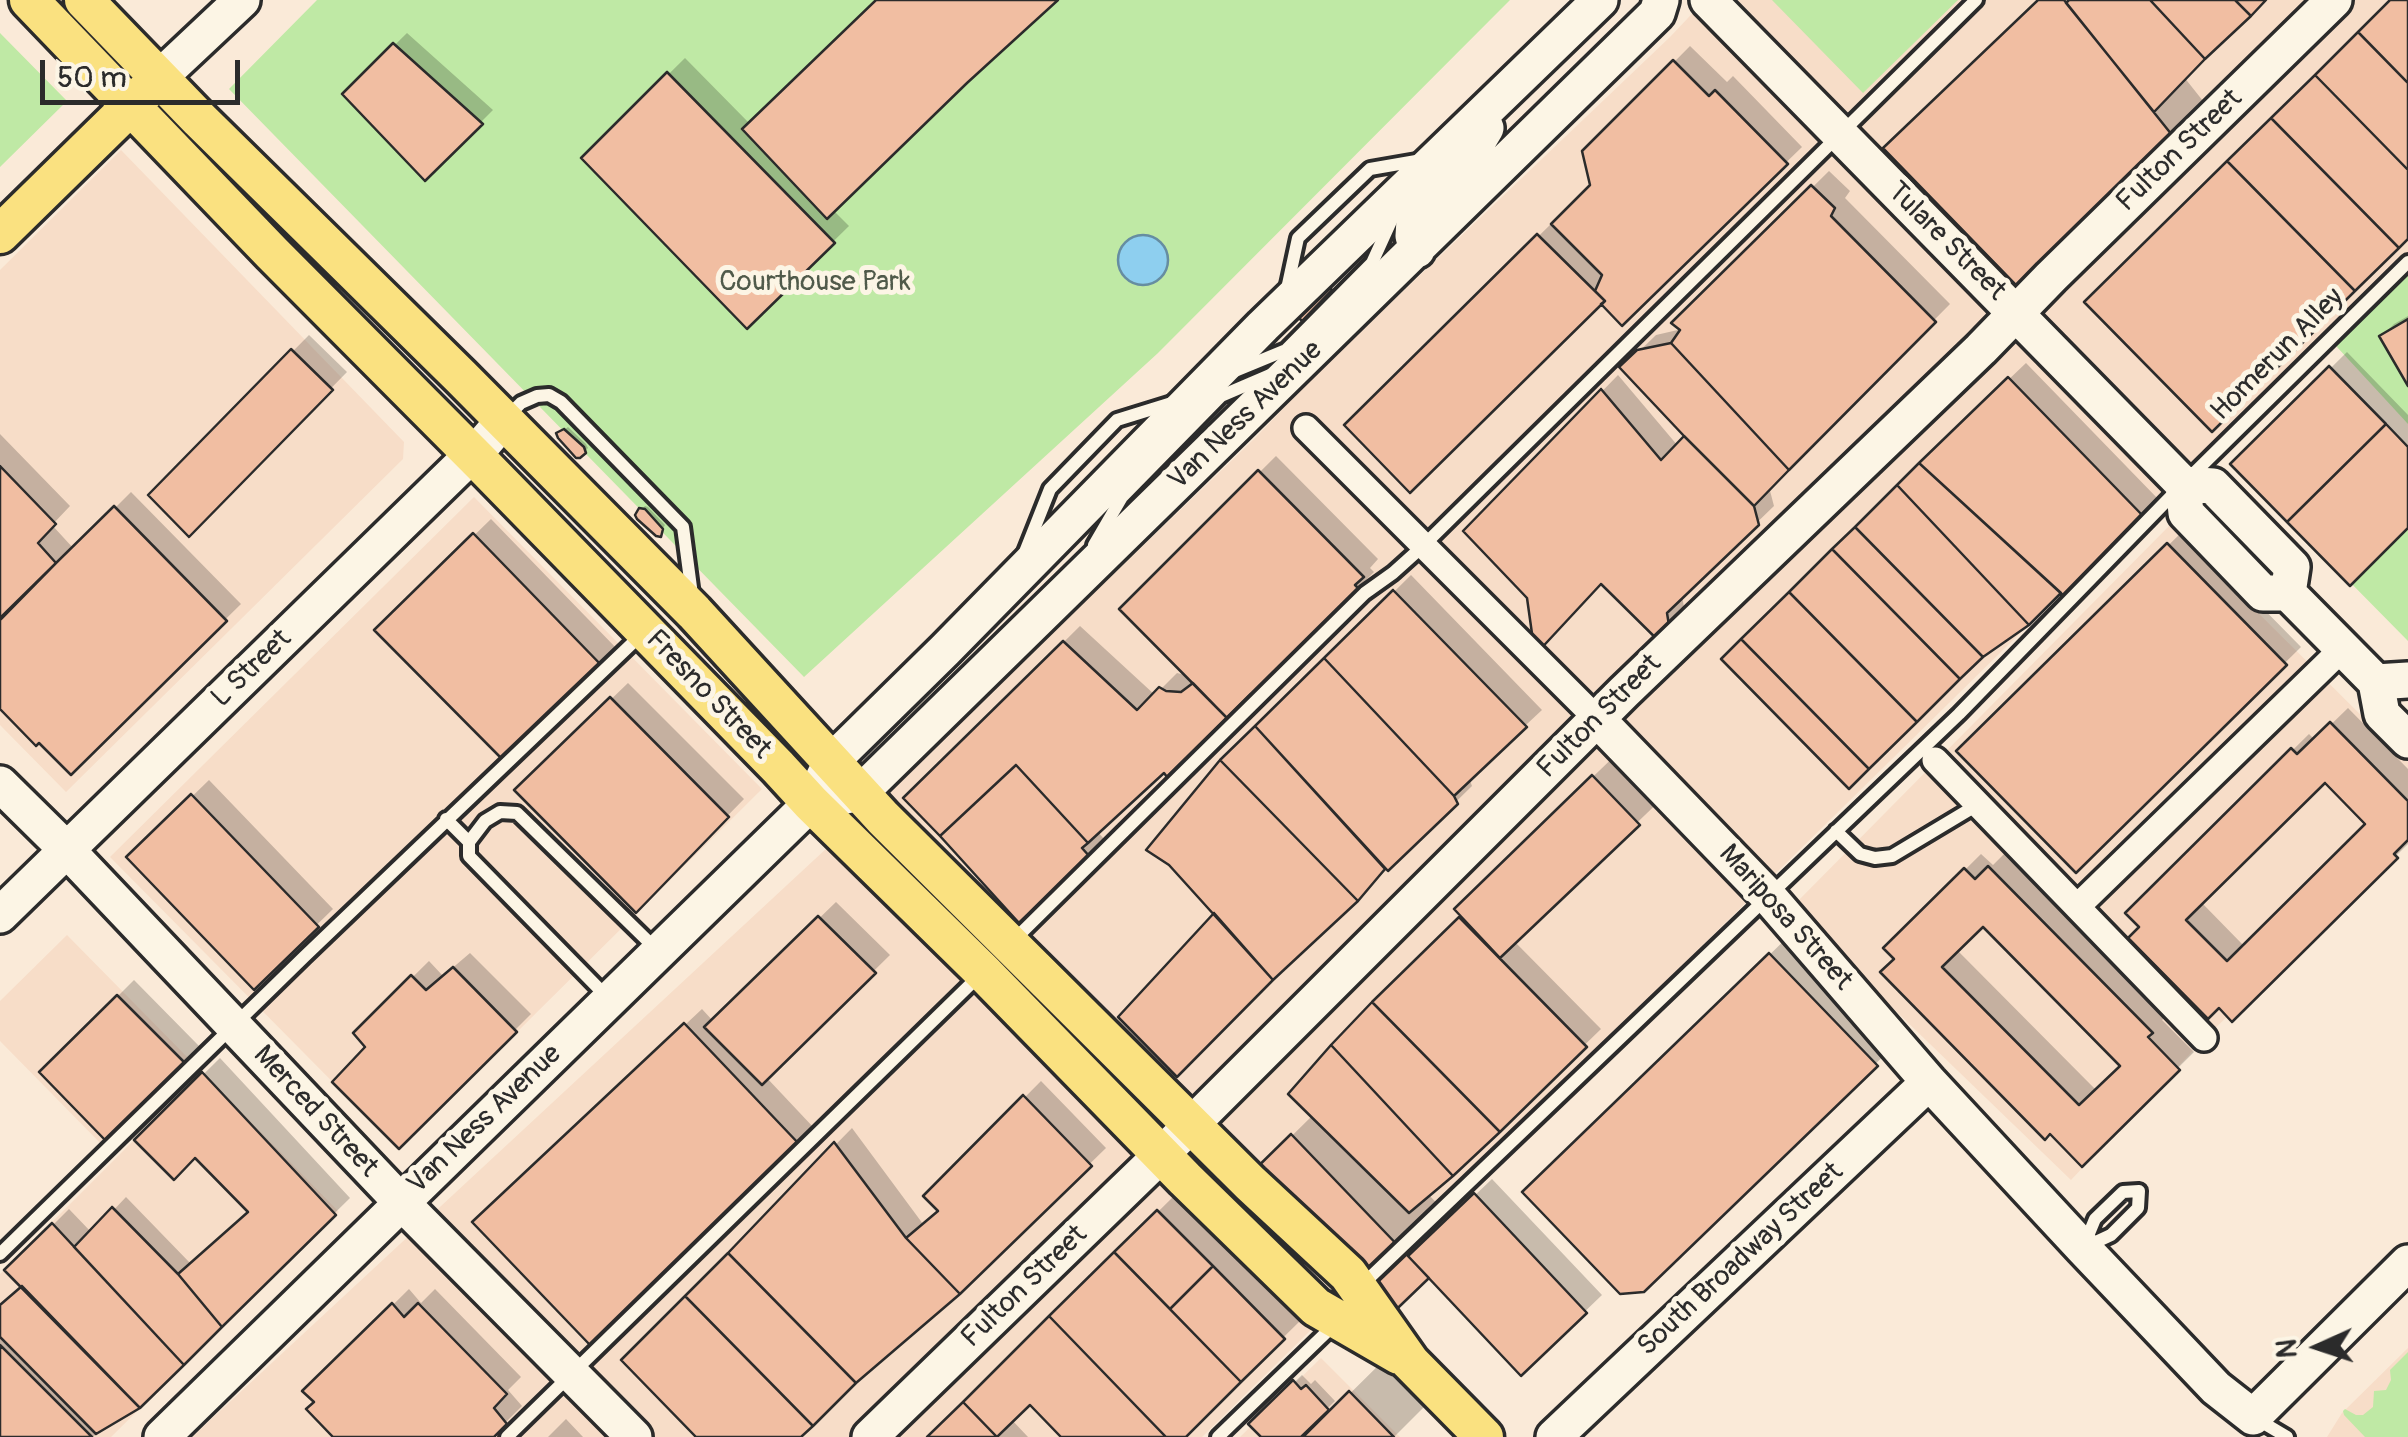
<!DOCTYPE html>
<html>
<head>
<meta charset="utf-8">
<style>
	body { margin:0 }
	#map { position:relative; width:2408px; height:1437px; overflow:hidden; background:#faead8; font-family:Pangolin,sans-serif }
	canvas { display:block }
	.north { position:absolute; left:2268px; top:1297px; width:100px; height:100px; -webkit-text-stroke:8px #fcf5e5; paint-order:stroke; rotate:267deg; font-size:28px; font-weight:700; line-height:40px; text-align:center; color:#2b2b2b }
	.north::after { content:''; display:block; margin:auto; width:35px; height:45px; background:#2b2b2b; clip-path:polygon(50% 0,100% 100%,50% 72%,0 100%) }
	.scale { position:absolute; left:40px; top:60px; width:200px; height:45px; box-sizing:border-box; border:5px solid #2b2b2b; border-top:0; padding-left:12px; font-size:30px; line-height:35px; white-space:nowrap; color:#2b2b2b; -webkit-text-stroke:8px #fcf5e5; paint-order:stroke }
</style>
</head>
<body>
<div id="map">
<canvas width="2408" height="1437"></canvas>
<div class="north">N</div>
<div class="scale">50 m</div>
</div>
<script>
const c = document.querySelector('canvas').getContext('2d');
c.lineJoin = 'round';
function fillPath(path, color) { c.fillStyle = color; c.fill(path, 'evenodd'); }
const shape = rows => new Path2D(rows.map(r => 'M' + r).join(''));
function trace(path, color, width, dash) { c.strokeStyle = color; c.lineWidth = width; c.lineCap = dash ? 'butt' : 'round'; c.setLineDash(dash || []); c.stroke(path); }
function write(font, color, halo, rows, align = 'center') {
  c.font = font + ' Pangolin,sans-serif'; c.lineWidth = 10; c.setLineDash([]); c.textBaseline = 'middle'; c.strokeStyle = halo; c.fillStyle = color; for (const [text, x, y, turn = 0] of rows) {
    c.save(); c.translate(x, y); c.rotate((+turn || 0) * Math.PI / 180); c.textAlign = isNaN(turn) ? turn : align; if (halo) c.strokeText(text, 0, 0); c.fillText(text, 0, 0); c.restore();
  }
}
const built = shape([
	[1705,0,2408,0,2408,252,1202,1437,192,1437,897,783,1256,437,1314,376,1670,37],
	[121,150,404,442,403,459,66,792,0,725,0,270],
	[474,497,762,789,399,1149,110,857],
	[2170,525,2408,762,2408,842,2205,1038,2071,1180,1790,909],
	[67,935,195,1065,108,1151,0,1041,0,1001],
	[202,1072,339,1212,111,1437,0,1437,0,1274],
	[2408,1348,2408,1437,2327,1437,2342,1413],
	[1321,1358,1400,1437,1240,1437]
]);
const green = shape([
	[317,0,1510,0,1158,353,804,677,229,89],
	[1772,0,1958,0,1863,93],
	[0,33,67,101,0,167],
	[2408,256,2408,424,2325,334],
	[2408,515,2408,641,2340,572],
	[2408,1352,2408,1437,2365,1437,2344,1415,2343,1411,2345,1409,2356,1415,2363,1415,2373,1407,2374,1391,2386,1390,2391,1380,2390,1370]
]);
const water = shape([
	'1118 260a25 25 0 1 1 50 0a25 25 0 1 1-50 0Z'
]);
const shadow = shape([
	[878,0,1054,0,833,210,849,226,747,326,584,158,685,58,750,124],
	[2040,0,2262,0,2184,77,2203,101,2018,284],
	[407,33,493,110,425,178,345,94],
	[1690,46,1727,82,1733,76,1802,147,1622,322,1601,301,1347,425,1555,220,1557,222,1593,185,1585,152],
	[1829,171,1850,191,1845,198,1950,304,1769,487,1774,506,1682,595,1689,638,1601,581,1530,597,1466,531,1618,375,1678,446,1687,436,1623,367,1656,335,1682,329,1675,323],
	[2408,316,2408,381,2382,336,2394,324],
	[309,335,347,372,189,533,151,495],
	[2347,352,2408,415,2408,525,2234,464],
	[2026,363,2160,501,2065,594,1938,447],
	[568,427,586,444,588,448,580,456,559,434],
	[0,434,70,506,52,525,74,549,131,492,241,604,71,771,0,706],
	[1276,456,1378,559,1370,568,1374,572,1253,693,1251,690,1097,831,1104,839,1020,919,906,798,1080,626,1155,695,1177,673,1189,676,1122,609],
	[645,506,648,507,665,525,660,534,641,510],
	[491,519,619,651,603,667,377,630],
	[2185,529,2301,647,2076,869,1959,751],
	[1411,575,1542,710,1469,778,1472,786,1374,882,1218,913,1222,762],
	[628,683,744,799,636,909,517,790],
	[2348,708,2408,769,2408,844,2232,1018,2128,913,2309,734,2315,740],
	[2325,779,2368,824,2245,947,2201,902],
	[1627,744,1671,790,1514,941,1601,1029,1452,1174,1428,1194,1451,1218,1492,1179,1602,1295,1522,1372,1428,1274,1240,1187,1313,1115,1333,1047,1464,916,1490,876],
	[209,780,333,909,254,986,130,857],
	[2006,852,2167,1015,2162,1020,2194,1052,2082,1163,1886,948,1981,854,1993,865],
	[1983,924,2123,1065,2097,1091,1957,950],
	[836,902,890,955,766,1077,814,1128,590,1342,492,1206,702,1009,713,1021],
	[1794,931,1900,1040,1643,1290,1549,1169],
	[470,953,531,1014,399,1146,368,1047,356,1033,429,961,443,976],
	[134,980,199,1046,106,1138,42,1072],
	[220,1058,350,1198,139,1406,102,1428,93,1437,0,1437,0,1306,24,1286,8,1270,69,1209,92,1233,126,1197,191,1264,250,1211,195,1155,137,1140],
	[1041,1081,1106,1148,958,1292,854,1381,798,1437,700,1437,624,1360,852,1128,923,1224,940,1210,927,1196],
	[1174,1196,1300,1321,1182,1437,1065,1437,1030,1401,1011,1419,1028,1437,930,1437],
	[409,1289,421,1303,435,1289,521,1377,508,1390,522,1406,491,1437,336,1437,317,1402,306,1391],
	[1392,1352,1435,1396,1394,1437,1306,1437],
	[1302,1375,1311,1384,1315,1380,1335,1401,1298,1437,1265,1437,1252,1424],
	[566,1419,583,1437,548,1437]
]);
const building = shape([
	[876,0,1058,0,967,83,827,219,742,129,876,0],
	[2038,0,2064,0,2172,135,2018,287,1883,148,2038,0],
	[2069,0,2150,0,2205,59,2154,112,2066,3,2069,0],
	[2150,0,2235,0,2251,16,2205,59,2150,0],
	[2235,0,2266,0,2251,16,2235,0],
	[2390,0,2408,0,2408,83,2358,32,2390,0],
	[2358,32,2408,83,2408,170,2315,75,2358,32],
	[393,43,483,124,425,181,342,94,393,43],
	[1673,60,1709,96,1715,90,1788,164,1622,326,1601,304,1605,301,1595,291,1602,275,1551,224,1590,185,1582,151,1673,60],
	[667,72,835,243,747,329,581,158,667,72],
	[2315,75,2408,170,2408,239,2399,248,2271,118,2315,75],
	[2271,118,2399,248,2355,291,2227,161,2271,118],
	[2227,161,2355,291,2212,432,2084,302,2227,161],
	[1811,185,1835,208,1831,216,1936,322,1789,470,1671,343,1680,330,1671,323,1811,185],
	[1537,234,1605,301,1410,493,1344,425,1537,234],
	[1325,283,1332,290,1302,321,1295,314,1325,283],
	[2408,319,2408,386,2379,336,2408,319],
	[1671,343,1789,470,1754,506,1684,436,1619,367,1637,350,1671,343],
	[291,349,333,390,189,537,148,495,291,349],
	[2329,366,2386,424,2287,522,2230,464,2329,366],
	[2008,377,2145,518,2065,597,1919,463,2008,377],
	[1601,389,1661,460,1684,436,1754,506,1759,525,1667,613,1674,656,1601,584,1535,655,1527,598,1463,531,1601,389],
	[2386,424,2408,447,2408,528,2350,586,2287,522,2386,424],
	[564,429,584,447,586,453,580,458,576,458,558,438,556,433,564,429],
	[1199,431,1206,437,1176,468,1169,461,1199,431],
	[1919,463,2061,593,2029,625,1897,485,1919,463],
	[0,466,56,524,38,543,56,563,0,620,0,466],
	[1258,470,1364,577,1355,585,1360,590,1253,696,1251,694,1227,718,1119,609,1258,470],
	[1897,485,2029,625,1983,657,1855,527,1897,485],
	[114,506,227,621,71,775,39,743,36,746,0,709,0,618,114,506],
	[639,508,645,509,663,529,661,537,656,536,637,519,635,515,639,508],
	[1855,527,1983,657,1960,679,1832,549,1855,527],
	[473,533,605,669,506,763,374,630,473,533],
	[2167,543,2287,665,2076,873,1956,751,2167,543],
	[1832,549,1960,679,1917,722,1789,592,1832,549],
	[1393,590,1527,727,1454,796,1324,658,1393,590],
	[1789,592,1917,722,1869,769,1741,639,1789,592],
	[1741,639,1869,769,1849,789,1721,659,1741,639],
	[1063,641,1137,710,1159,687,1166,691,1181,692,1193,683,1227,718,1167,777,1164,773,1088,843,1016,765,940,836,903,798,1063,641],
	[1324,658,1454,796,1458,804,1388,871,1255,726,1324,658],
	[610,697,729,817,636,913,514,790,610,697],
	[2330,722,2408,801,2408,840,2394,854,2398,858,2232,1022,2219,1008,2208,1019,2128,938,2139,927,2125,913,2291,748,2297,754,2330,722],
	[2325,783,2365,824,2227,961,2186,920,2325,783],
	[1255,726,1385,869,1358,901,1220,760,1255,726],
	[1220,760,1358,901,1273,980,1169,865,1146,850,1220,760],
	[1016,765,1088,843,1082,848,1090,857,1019,923,940,836,1016,765],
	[1592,775,1640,825,1500,958,1454,909,1592,775],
	[191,794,319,927,254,990,126,857,191,794],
	[1988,866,2153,1033,2148,1037,2180,1070,2082,1167,2050,1134,2045,1140,1880,972,1894,959,1883,948,1964,868,1975,879,1988,866],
	[1983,927,2120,1066,2079,1105,1942,967,1983,927],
	[1214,913,1273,980,1177,1077,1118,1017,1214,913],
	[818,916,876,973,762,1085,704,1027,818,916],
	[1459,917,1587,1047,1500,1132,1372,1002,1459,917],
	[1769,953,1878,1066,1644,1292,1620,1294,1522,1192,1769,953],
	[453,967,517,1032,399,1149,332,1082,365,1047,353,1033,411,975,426,990,453,967],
	[117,995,185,1063,106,1141,39,1072,117,995],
	[1372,1002,1500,1132,1453,1176,1331,1045,1372,1002],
	[684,1023,800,1145,590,1345,472,1222,684,1023],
	[1331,1045,1453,1176,1409,1213,1288,1094,1331,1045],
	[202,1072,336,1215,222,1327,178,1274,248,1212,195,1158,174,1180,134,1140,202,1072],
	[1023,1095,1092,1166,960,1294,906,1238,938,1211,923,1196,1023,1095],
	[1291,1134,1429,1278,1376,1329,1237,1187,1291,1134],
	[834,1142,906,1238,960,1294,856,1383,728,1253,834,1142],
	[1474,1193,1587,1313,1521,1376,1408,1256,1474,1193],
	[112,1207,178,1274,222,1327,184,1365,74,1247,112,1207],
	[1157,1210,1213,1266,1170,1309,1114,1252,1157,1210],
	[52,1223,184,1365,140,1408,4,1270,52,1223],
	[1114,1252,1241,1382,1186,1437,1166,1437,1049,1316,1114,1252],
	[728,1253,856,1383,813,1426,685,1296,728,1253],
	[1213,1266,1285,1339,1241,1382,1170,1309,1213,1266],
	[22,1286,140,1408,96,1434,0,1337,0,1305,22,1286],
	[685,1296,813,1426,801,1437,696,1437,621,1360,685,1296],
	[392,1303,404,1317,418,1303,507,1394,494,1408,507,1424,494,1437,333,1437,306,1409,314,1402,302,1391,392,1303],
	[1049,1316,1166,1437,1061,1437,1030,1405,997,1437,963,1402,1049,1316],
	[0,1345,92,1437,0,1437,0,1345],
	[1293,1380,1301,1389,1306,1385,1329,1410,1301,1437,1261,1437,1248,1424,1293,1380],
	[1349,1391,1394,1437,1303,1437,1349,1391],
	[963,1402,997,1437,927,1437,963,1402]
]);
const lane = shape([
	[1287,289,1298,238,1370,169,1422,160],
	[1235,371,1286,350,1372,263,1392,219],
	[508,416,521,403,537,396,549,395,561,402,683,527,692,595],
	[1094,545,1122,497,1221,396,1270,375],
	[1025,552,1050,489,1117,420,1175,402],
	[446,819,469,842],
	[1836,831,1860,854,1875,858,1892,856,1977,805],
	[1013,941,1365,593,1393,573,1423,546,1976,0],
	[609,999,469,856,469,842,485,821,500,812,517,813,657,950],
	[2139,1191,2138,1208,2111,1235,2083,1248,2095,1219,2123,1192,2139,1191],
	[0,1254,305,956,643,633],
	[1362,1285,1959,714,2183,484,2408,262],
	[2255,1418,2287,1437],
	[507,1437,981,974],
	[1218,1437,1334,1325]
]);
const street = shape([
	[1306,428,1597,719],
	[1935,760,2204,1038],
	[2078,906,2342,649]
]);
const secondary = shape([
	[1708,0,2183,484,2186,513,2263,593,2288,593,2376,682,2382,714,2408,740],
	[159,78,242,0],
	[1417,250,1413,236,1414,221,1420,209,1459,173,1486,128],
	[2183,484,2213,486,2292,567,2288,593],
	[2376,682,2408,680],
	[1597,719,1768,896,1929,1082,2083,1248,2216,1388,2253,1417,2408,1263],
	[0,784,67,850,401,1202,634,1437],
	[831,799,860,793,1657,13,1661,0],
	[0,915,485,442,503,421],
	[162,1437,811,803,831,762,945,650,1263,326,1600,0],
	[870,1437,1161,1155,1624,692,1981,349,2051,277,2334,0],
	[1554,1437,1929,1082]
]);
const primary = shape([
	[29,0,272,253,483,465,778,767,811,803,983,972,1185,1179,1316,1307,1399,1355],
	[84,0,199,119,461,377,694,612,883,818,1250,1183,1348,1274,1410,1362,1484,1437],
	[0,234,148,89]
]);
const streetNames = [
	["Fulton Street",2180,151,-44],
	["Tulare Street",1946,242,45],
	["Homerun Alley",2278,355,-45],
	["Van Ness Avenue",1246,416,-44],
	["L Street",252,669,-44],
	["Fresno Street",708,695,46],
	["Fulton Street",1600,717,-45],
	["Mariposa Street",1785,918,48],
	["Merced Street",315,1112,47],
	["Van Ness Avenue",485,1120,-44],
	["South Broadway Street",1741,1260,-43],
	["Fulton Street",1025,1287,-44]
];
const parkNames = [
	["Courthouse Park",815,283]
];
fillPath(built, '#f7ddc8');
fillPath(green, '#bfe9a5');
fillPath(water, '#8ecfef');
trace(water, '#668da1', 2.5);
fillPath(shadow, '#0003');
fillPath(building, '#f1bea2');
trace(building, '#2b2b2b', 2.5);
trace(lane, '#2b2b2b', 20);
trace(street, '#2b2b2b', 32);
trace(secondary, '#2b2b2b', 42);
trace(primary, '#2b2b2b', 45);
trace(lane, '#fcf5e5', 12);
trace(street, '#fcf5e5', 25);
trace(secondary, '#fcf5e5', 35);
trace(primary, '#fae180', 38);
write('28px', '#2b2b2b', '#fcf5e5', streetNames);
write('28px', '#505a4a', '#fcf5e5', parkNames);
</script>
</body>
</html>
